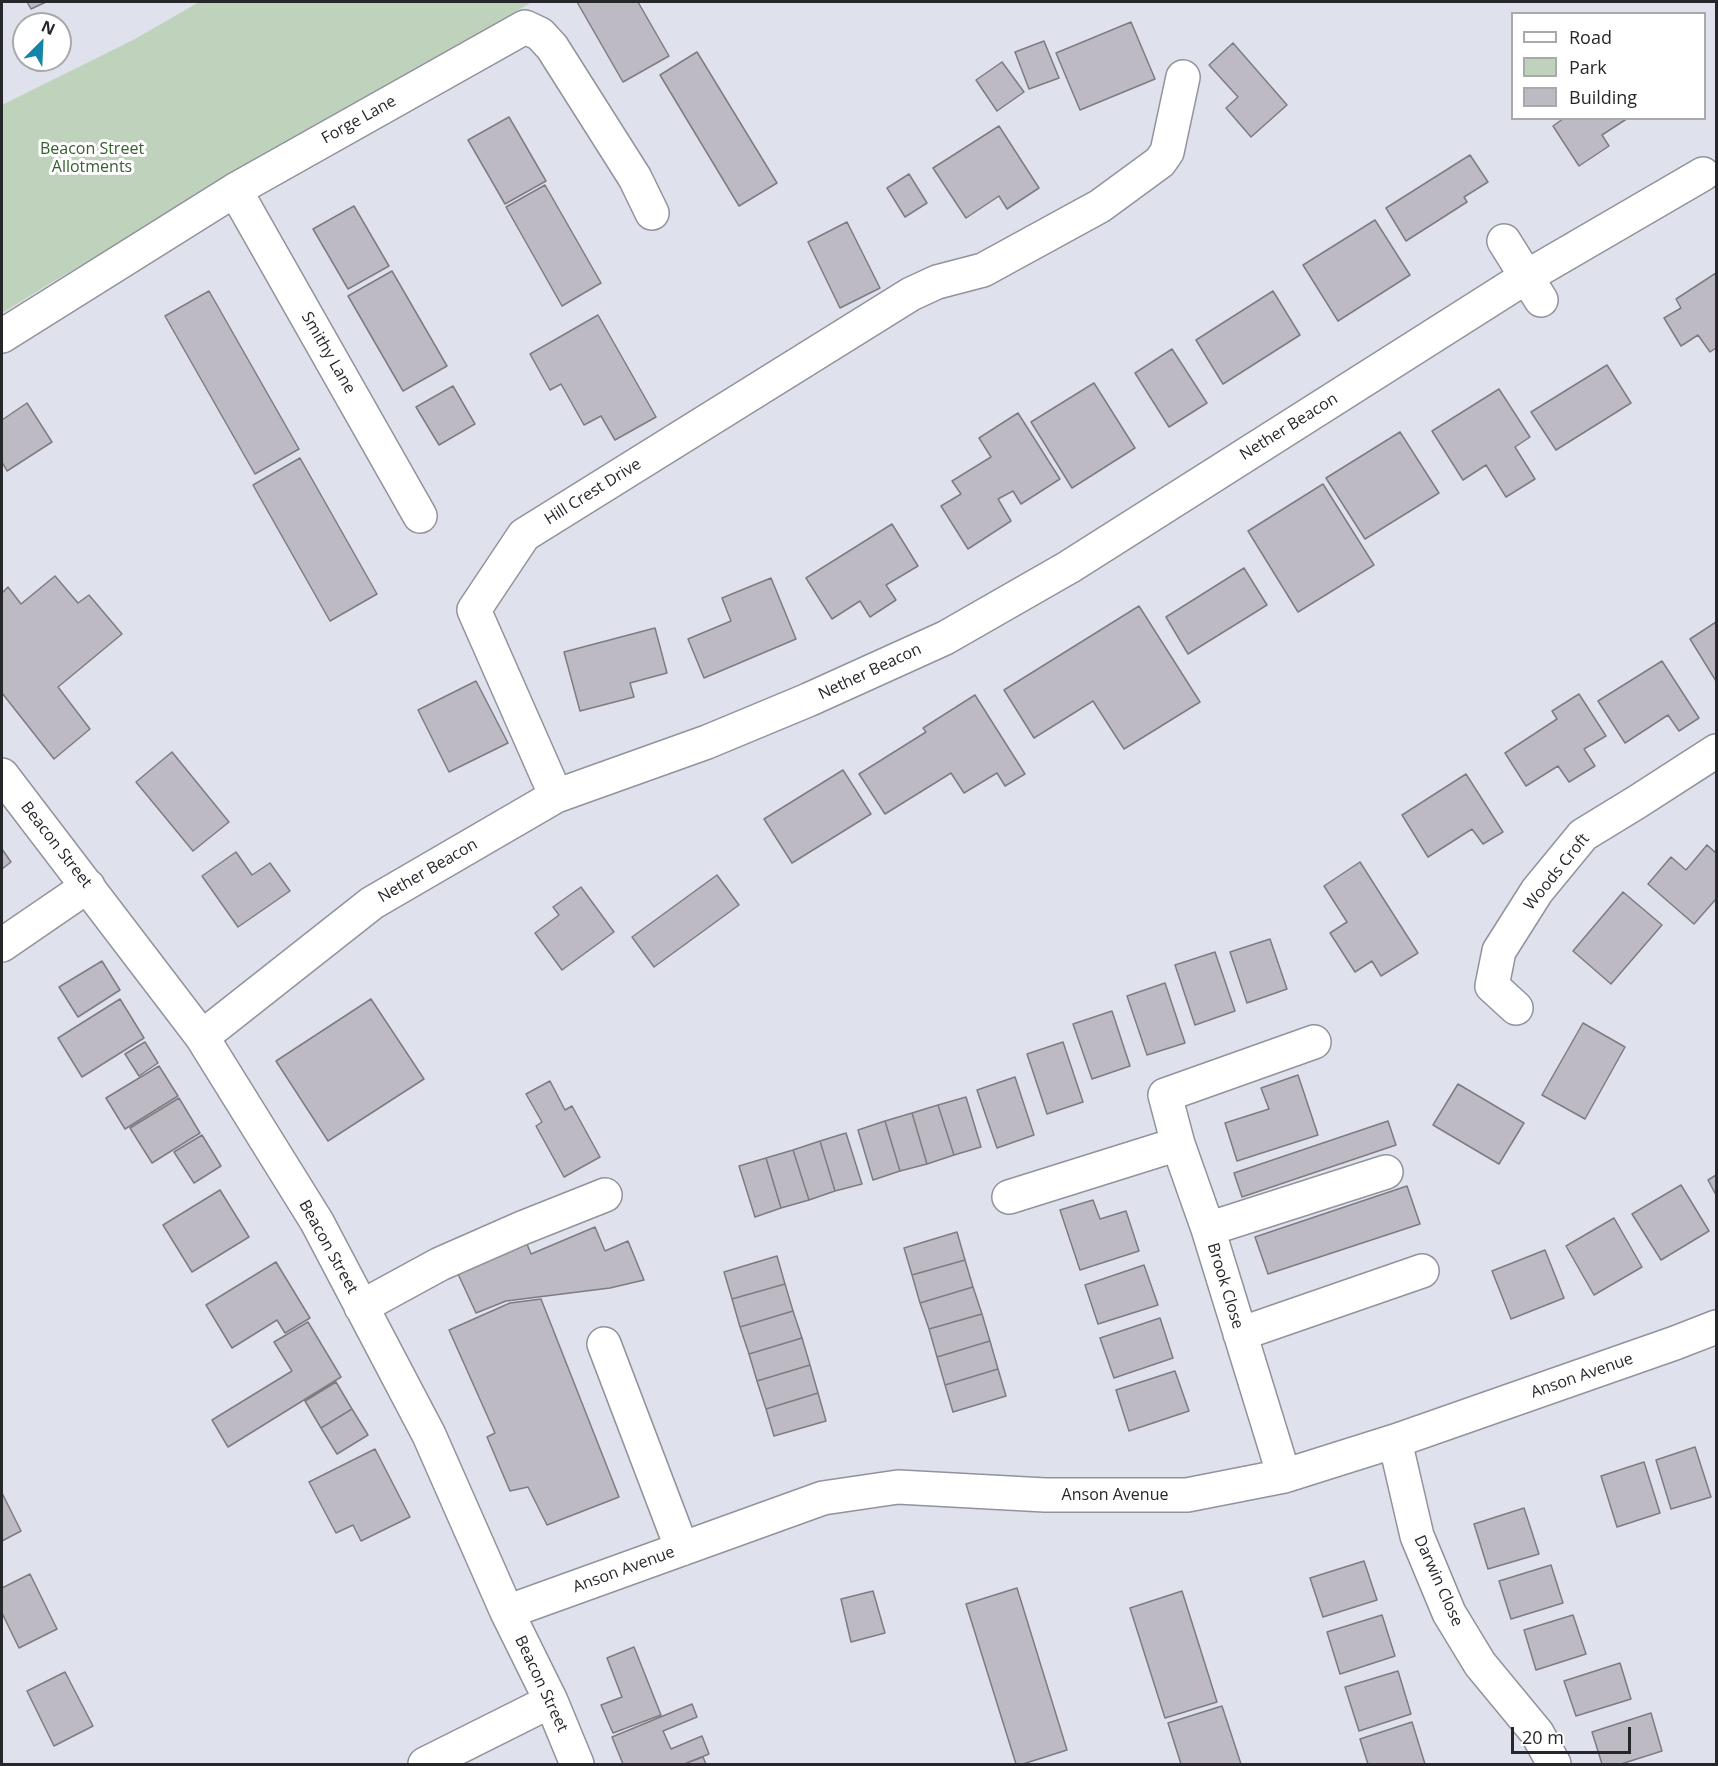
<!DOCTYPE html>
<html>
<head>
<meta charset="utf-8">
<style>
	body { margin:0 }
	#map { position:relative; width:1718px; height:1766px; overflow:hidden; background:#dfe2ec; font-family:"Open Sans",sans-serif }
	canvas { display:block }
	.frame { position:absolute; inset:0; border:3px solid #26272b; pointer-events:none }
	.legend { position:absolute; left:1511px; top:12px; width:195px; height:108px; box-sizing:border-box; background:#fff; border:2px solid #a8a9aa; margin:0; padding:8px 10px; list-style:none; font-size:18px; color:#26272b }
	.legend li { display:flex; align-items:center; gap:12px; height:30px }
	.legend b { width:30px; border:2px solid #a8a9aa }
	.north { position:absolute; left:12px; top:12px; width:60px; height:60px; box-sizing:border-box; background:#fff; border:2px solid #a8a9aa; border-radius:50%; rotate:24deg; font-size:16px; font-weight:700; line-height:24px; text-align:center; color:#26272b }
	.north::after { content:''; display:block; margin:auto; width:21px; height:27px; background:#1484ab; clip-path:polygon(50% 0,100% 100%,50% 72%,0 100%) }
	.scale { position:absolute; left:1511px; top:1727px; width:120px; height:27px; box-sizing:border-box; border:3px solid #26272b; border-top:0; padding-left:8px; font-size:18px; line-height:21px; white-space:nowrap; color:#26272b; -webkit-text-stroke:4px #fff; paint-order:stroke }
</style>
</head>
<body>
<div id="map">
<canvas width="1718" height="1766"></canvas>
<div class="frame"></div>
<ul class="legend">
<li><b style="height:8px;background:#fff"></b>Road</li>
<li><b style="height:16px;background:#bfd2bc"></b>Park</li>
<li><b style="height:16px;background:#bdbac4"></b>Building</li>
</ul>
<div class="north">N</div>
<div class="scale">20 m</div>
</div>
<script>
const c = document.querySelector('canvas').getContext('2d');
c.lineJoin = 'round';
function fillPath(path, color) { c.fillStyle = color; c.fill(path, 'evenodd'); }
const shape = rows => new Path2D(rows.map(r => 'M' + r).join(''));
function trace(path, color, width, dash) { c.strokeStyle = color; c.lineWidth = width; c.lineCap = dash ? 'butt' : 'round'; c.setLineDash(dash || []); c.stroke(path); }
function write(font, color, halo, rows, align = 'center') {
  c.font = font + ' "Open Sans",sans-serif'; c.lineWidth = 6; c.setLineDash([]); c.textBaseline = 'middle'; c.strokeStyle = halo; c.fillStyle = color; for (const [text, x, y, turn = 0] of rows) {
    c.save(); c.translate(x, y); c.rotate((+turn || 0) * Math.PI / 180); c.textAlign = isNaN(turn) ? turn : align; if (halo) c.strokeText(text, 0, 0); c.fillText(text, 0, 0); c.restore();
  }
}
const green = shape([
	[199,2,532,2,49,284,4,312,2,308,2,105,135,39]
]);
const building = shape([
	[27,2,46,2,31,9,27,2],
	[577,2,638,2,669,56,623,82,577,2],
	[1131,22,1155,79,1080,110,1056,53,1131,22],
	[1044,41,1059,78,1029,89,1015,52,1044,41],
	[1233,43,1287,105,1251,137,1226,108,1238,97,1209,65,1233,43],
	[697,52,777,183,739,206,660,75,697,52],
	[1002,62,1024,92,997,111,976,80,1002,62],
	[509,117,546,181,505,204,468,140,509,117],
	[1564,118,1628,118,1602,135,1609,146,1579,166,1553,126,1564,118],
	[999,126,1039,188,1007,209,999,196,966,218,933,168,999,126],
	[1470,155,1488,182,1464,197,1467,202,1406,241,1386,208,1470,155],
	[909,174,927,203,905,217,887,188,909,174],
	[545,185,601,283,562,306,506,207,545,185],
	[354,206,389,266,348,289,313,229,354,206],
	[1375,220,1410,275,1338,321,1303,265,1375,220],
	[847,222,880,288,840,308,808,242,847,222],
	[392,271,447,366,403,391,348,296,392,271],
	[1716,273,1716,348,1710,352,1698,335,1681,346,1664,318,1681,308,1676,299,1716,273],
	[209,291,299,449,255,474,165,316,209,291],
	[1273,291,1300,335,1223,384,1196,340,1273,291],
	[598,315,656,417,615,440,601,416,584,425,561,384,550,390,530,354,598,315],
	[1172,349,1207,403,1169,427,1135,373,1172,349],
	[1607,365,1631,403,1556,450,1531,412,1607,365],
	[1094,383,1135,448,1072,488,1031,422,1094,383],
	[453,386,475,424,439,445,416,407,453,386],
	[1499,389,1530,437,1515,447,1535,479,1506,497,1486,465,1463,480,1432,431,1499,389],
	[27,403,52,442,7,471,2,462,2,420,27,403],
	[1018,413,1060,479,1021,504,1013,491,998,499,1011,521,968,549,941,506,961,494,952,481,991,457,979,438,1018,413],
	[1400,432,1439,493,1365,539,1326,478,1400,432],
	[300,458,377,594,330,621,253,485,300,458],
	[1323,484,1374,565,1298,612,1248,531,1323,484],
	[892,524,918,566,886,585,896,600,870,617,860,601,832,619,806,578,892,524],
	[1244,568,1267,605,1188,654,1166,617,1244,568],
	[55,576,78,603,89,595,122,634,58,687,90,729,54,759,2,693,2,593,8,587,21,604,55,576],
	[771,578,796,639,704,678,688,639,731,621,722,598,771,578],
	[1139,606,1200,702,1124,749,1093,701,1034,738,1004,690,1139,606],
	[1716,622,1716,681,1690,639,1716,622],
	[655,628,667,673,630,683,634,697,580,711,564,652,655,628],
	[1662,661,1699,718,1679,731,1668,715,1625,743,1598,701,1662,661],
	[476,681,508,743,449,772,418,710,476,681],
	[1579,694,1606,736,1584,749,1595,766,1569,782,1558,766,1526,786,1505,753,1557,719,1552,711,1579,694],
	[975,695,1025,774,1005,786,997,773,964,793,951,773,885,814,859,774,926,732,923,728,975,695],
	[172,752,229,822,193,851,136,782,172,752],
	[843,770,871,814,792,863,764,819,843,770],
	[1466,774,1503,832,1483,844,1472,829,1428,857,1402,815,1466,774],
	[1707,845,1716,853,1716,899,1694,924,1648,884,1671,857,1686,870,1707,845],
	[2,849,11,862,2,869,2,849],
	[236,852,252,875,270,863,290,891,238,927,202,876,236,852],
	[1360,862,1418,953,1381,976,1372,961,1355,972,1330,933,1347,922,1324,886,1360,862],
	[717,875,739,905,654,967,632,937,717,875],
	[581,887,614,932,562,970,535,933,559,915,553,907,581,887],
	[1623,892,1662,925,1611,984,1573,951,1623,892],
	[1270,939,1287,989,1247,1003,1230,952,1270,939],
	[1215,952,1235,1011,1195,1025,1175,965,1215,952],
	[102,961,120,990,78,1017,59,987,102,961],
	[1165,983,1185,1043,1147,1055,1127,996,1165,983],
	[120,999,144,1038,82,1077,58,1038,120,999],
	[371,999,424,1079,328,1141,276,1061,371,999],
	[1112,1011,1130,1066,1092,1079,1073,1024,1112,1011],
	[1583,1023,1625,1047,1585,1119,1542,1095,1583,1023],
	[145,1042,158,1063,139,1076,125,1054,145,1042],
	[1063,1042,1083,1102,1047,1114,1027,1054,1063,1042],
	[159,1066,178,1096,125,1129,106,1098,159,1066],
	[1298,1075,1318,1135,1237,1161,1225,1123,1269,1109,1261,1088,1298,1075],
	[1015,1077,1034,1135,997,1148,977,1090,1015,1077],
	[550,1081,565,1110,572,1106,600,1157,564,1177,536,1126,542,1122,526,1094,550,1081],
	[1458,1084,1524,1123,1499,1164,1433,1125,1458,1084],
	[966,1097,981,1147,954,1155,938,1105,966,1097],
	[179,1098,200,1133,152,1163,130,1128,179,1098],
	[938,1105,954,1155,927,1164,912,1113,938,1105],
	[912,1113,927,1164,900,1171,885,1121,912,1113],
	[885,1121,900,1171,873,1180,858,1130,885,1121],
	[1388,1121,1396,1145,1242,1197,1234,1173,1388,1121],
	[846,1133,862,1184,835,1191,820,1141,846,1133],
	[202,1135,221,1166,194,1183,174,1152,202,1135],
	[820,1141,835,1191,809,1200,793,1150,820,1141],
	[793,1150,809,1200,781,1208,766,1158,793,1150],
	[766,1158,781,1208,755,1217,739,1166,766,1158],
	[1716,1175,1716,1195,1708,1180,1716,1175],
	[1681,1185,1709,1231,1661,1260,1632,1214,1681,1185],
	[1407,1186,1420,1224,1268,1274,1255,1237,1407,1186],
	[220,1190,249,1237,192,1272,163,1225,220,1190],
	[1093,1200,1100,1219,1126,1211,1139,1251,1080,1270,1060,1210,1093,1200],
	[1614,1218,1642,1267,1594,1295,1566,1246,1614,1218],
	[595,1227,605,1251,628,1241,644,1280,610,1288,506,1301,476,1313,458,1274,527,1244,531,1254,595,1227],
	[957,1232,965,1260,912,1275,904,1248,957,1232],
	[1545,1250,1564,1298,1511,1319,1492,1271,1545,1250],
	[777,1256,785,1284,732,1299,724,1272,777,1256],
	[965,1260,973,1287,920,1303,912,1275,965,1260],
	[276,1262,310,1318,285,1333,277,1320,232,1348,206,1305,276,1262],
	[1144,1265,1158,1305,1098,1324,1085,1285,1144,1265],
	[785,1284,793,1311,740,1327,732,1299,785,1284],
	[973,1287,982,1314,929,1329,920,1303,973,1287],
	[541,1299,619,1497,547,1525,528,1487,510,1491,487,1437,495,1433,449,1330,510,1303,541,1299],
	[793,1311,802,1338,749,1354,740,1327,793,1311],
	[982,1314,990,1341,937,1357,929,1329,982,1314],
	[1160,1318,1173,1358,1114,1378,1100,1338,1160,1318],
	[308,1322,341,1377,228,1447,212,1420,292,1371,274,1342,308,1322],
	[802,1338,810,1365,757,1381,749,1354,802,1338],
	[990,1341,998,1369,945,1385,937,1357,990,1341],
	[810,1365,818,1393,766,1409,757,1381,810,1365],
	[998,1369,1006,1396,953,1412,945,1385,998,1369],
	[1175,1371,1189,1411,1129,1431,1116,1390,1175,1371],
	[336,1382,352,1409,321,1428,305,1401,336,1382],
	[818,1393,826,1421,774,1436,766,1409,818,1393],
	[352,1409,368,1435,337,1454,321,1428,352,1409],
	[1695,1447,1711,1497,1671,1509,1656,1460,1695,1447],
	[375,1449,410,1517,361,1541,353,1525,336,1533,309,1482,375,1449],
	[1644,1462,1660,1513,1617,1527,1601,1476,1644,1462],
	[2,1493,21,1531,2,1541,2,1493],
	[1524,1508,1539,1554,1488,1569,1474,1524,1524,1508],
	[1364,1561,1377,1600,1323,1617,1310,1578,1364,1561],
	[1551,1565,1563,1603,1511,1619,1499,1581,1551,1565],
	[30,1574,57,1629,19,1648,2,1613,2,1588,30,1574],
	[1017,1588,1067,1750,1023,1764,1016,1764,966,1604,1017,1588],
	[873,1591,885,1633,851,1642,841,1599,873,1591],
	[1182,1591,1217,1702,1165,1718,1130,1608,1182,1591],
	[1382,1615,1395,1656,1340,1674,1327,1632,1382,1615],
	[1573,1615,1586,1654,1536,1670,1524,1630,1573,1615],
	[634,1647,661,1715,613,1733,601,1705,622,1697,607,1658,634,1647],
	[1620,1663,1631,1699,1576,1716,1564,1681,1620,1663],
	[1398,1671,1411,1714,1359,1731,1345,1687,1398,1671],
	[65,1672,93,1726,54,1746,27,1691,65,1672],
	[692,1704,697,1717,663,1731,671,1749,702,1736,709,1754,684,1764,623,1764,612,1737,692,1704],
	[1222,1706,1241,1764,1181,1764,1168,1723,1222,1706],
	[1651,1713,1662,1751,1621,1764,1602,1764,1592,1732,1651,1713],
	[1412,1722,1425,1764,1368,1764,1360,1739,1412,1722],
	[703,1757,706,1764,684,1764,703,1757]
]);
const minor = shape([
	[235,190,420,516],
	[1504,241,1541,300],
	[2,336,235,190,525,27,540,34,552,47,635,178,652,213],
	[2,775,202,1037,317,1222,429,1435,507,1612,551,1701,577,1764],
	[556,796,474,610,524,535,911,294,937,282,983,270,1100,206,1160,162,1167,152,1183,77],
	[2,945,88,886],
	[1516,1008,1492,986,1499,951,1537,891,1583,835,1637,802,1716,751],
	[202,1037,372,903,556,796,707,742,808,700,945,638,1069,567,1526,277,1703,174],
	[1009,1197,1178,1144],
	[1208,1229,1386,1172],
	[361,1307,440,1264,522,1228,605,1195],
	[1240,1334,1422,1271],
	[604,1344,682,1549],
	[1395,1441,1417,1536,1449,1613,1480,1664,1537,1733,1554,1764],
	[1284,1476,1208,1229,1178,1144,1165,1095,1314,1042],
	[507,1612,823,1498,898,1487,1045,1495,1187,1495,1284,1476,1395,1441,1675,1343,1716,1327],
	[425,1764,551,1701]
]);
const streetNames = [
	["Forge Lane",359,120,-29],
	["Smithy Lane",328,353,60],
	["Nether Beacon",1289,427,-32],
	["Hill Crest Drive",593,492,-32],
	["Nether Beacon",870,672,-25],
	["Beacon Street",56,845,52],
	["Nether Beacon",428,871,-30],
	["Woods Croft",1557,872,-51],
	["Beacon Street",328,1247,61],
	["Brook Close",1225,1286,73],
	["Anson Avenue",1582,1376,-19],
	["Anson Avenue",1115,1495],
	["Anson Avenue",624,1570,-20],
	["Darwin Close",1438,1581,66],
	["Beacon Street",541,1684,65]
];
const parkNames = [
	["Beacon Street",92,149],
	["Allotments",92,167]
];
fillPath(green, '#bfd2bc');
fillPath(building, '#bdbac4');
trace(building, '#7e7b83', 1.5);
trace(minor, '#90939c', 36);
trace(minor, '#fff', 33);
write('16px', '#26272b', '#fff', streetNames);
write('16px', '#366030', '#fff', parkNames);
</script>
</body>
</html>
